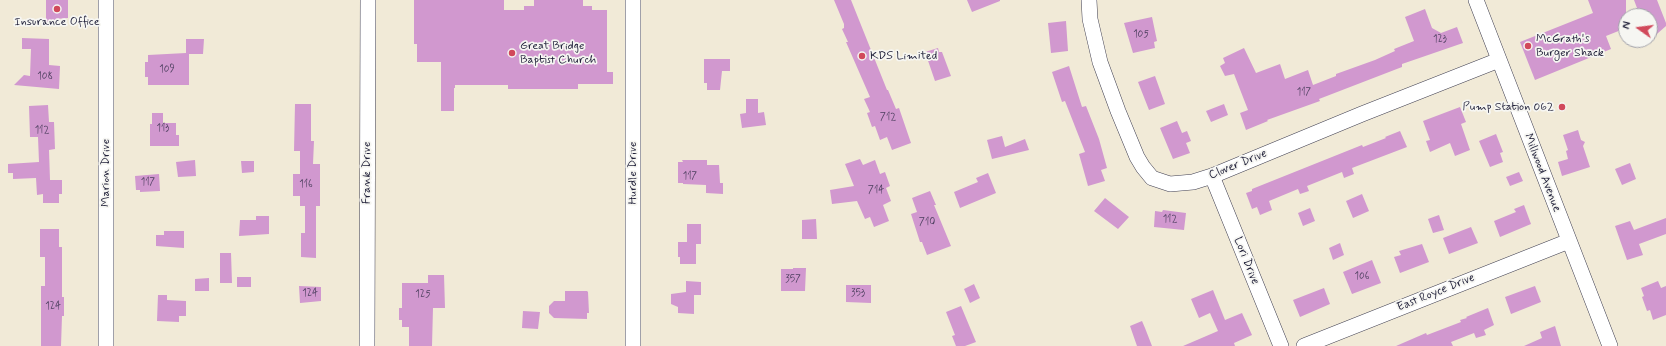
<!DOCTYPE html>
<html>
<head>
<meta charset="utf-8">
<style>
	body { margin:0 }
	#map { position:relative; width:1666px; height:346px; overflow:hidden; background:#f1ead7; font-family:Mynerve,sans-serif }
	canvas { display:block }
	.north { position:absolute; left:1618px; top:8px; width:40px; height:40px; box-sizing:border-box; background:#f6f6f2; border:1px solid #a1a1a9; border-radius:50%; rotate:284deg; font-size:11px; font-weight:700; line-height:16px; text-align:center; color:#22223b }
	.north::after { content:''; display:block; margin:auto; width:14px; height:18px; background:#d1495b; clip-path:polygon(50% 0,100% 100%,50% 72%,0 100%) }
</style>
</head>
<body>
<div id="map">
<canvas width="1666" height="346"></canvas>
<div class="north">N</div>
</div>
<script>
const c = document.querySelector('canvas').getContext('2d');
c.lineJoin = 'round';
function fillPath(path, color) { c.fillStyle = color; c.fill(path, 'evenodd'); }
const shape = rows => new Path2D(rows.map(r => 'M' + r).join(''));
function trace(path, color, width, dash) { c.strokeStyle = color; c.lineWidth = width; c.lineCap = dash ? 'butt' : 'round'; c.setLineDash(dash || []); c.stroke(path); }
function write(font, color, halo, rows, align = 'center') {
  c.font = font + ' Mynerve,sans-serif'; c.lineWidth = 3.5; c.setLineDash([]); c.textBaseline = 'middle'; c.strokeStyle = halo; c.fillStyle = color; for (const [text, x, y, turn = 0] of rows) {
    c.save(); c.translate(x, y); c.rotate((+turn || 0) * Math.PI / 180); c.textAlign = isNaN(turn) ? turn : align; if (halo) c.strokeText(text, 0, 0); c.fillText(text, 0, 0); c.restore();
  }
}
const building = shape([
	[46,0,68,0,68,18,56,19,56,24,46,25],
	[414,0,504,0,504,10,524,10,524,6,534,6,534,0,583,0,583,6,592,6,592,10,607,10,607,72,613,72,613,84,578,84,578,89,508,89,508,85,455,85,455,88,454,88,454,111,441,111,441,62,417,62,417,44,414,44],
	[834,0,851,0,887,90,888,90,896,109,899,108,911,143,892,150,887,137,880,140,875,126,872,127,867,113,870,112,864,99,870,97,846,42,848,42,842,29,844,28,844,24],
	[967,0,1000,0,1000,1,972,12],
	[1588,0,1626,0,1626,28,1606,36,1611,49,1535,80,1520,42,1593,13],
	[1634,0,1657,0,1666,23,1666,26,1650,40,1650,16,1640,16],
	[1425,9,1432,28,1441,33,1457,27,1463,43,1402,64,1402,67,1319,99,1320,101,1267,120,1268,121,1246,130,1240,113,1248,110,1234,74,1225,76,1220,66,1225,63,1223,58,1244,48,1256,73,1280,64,1285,79,1308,70,1313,85,1336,76,1336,74,1375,60,1395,51,1394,49,1414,41,1405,17],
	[1152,17,1157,41,1154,42,1155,48,1133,53,1124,23],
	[1066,21,1068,51,1051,53,1048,23],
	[22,38,49,39,49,65,60,66,59,89,14,85,24,75,30,76,31,49,22,49],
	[186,39,204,39,203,54,189,54,189,85,148,85,148,77,145,77,145,62,148,62,148,55,186,53],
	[938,48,939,52,942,52,951,76,935,81,925,52],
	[704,59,730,59,730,71,722,71,720,90,707,90,707,83,704,83],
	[1069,66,1082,107,1086,106,1099,139,1107,168,1101,170,1105,181,1088,186,1079,154,1085,152,1065,101,1062,102,1052,72],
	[1155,76,1165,104,1149,110,1138,82],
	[746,99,758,99,758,113,764,112,766,125,742,128,740,114,746,113],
	[295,104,311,104,311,141,314,141,313,164,320,164,320,206,316,206,316,258,301,257,301,233,305,233,305,206,300,206,300,196,293,196,293,174,300,174,300,151,294,151],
	[1224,104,1228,115,1211,122,1206,111],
	[48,105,49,122,54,122,55,149,49,150,50,180,62,180,62,194,59,194,59,203,43,203,43,194,37,195,36,178,13,179,13,173,8,173,8,164,39,162,38,137,30,137,29,106],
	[1460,107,1466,122,1461,124,1470,150,1455,156,1450,143,1430,152,1426,141,1430,140,1423,121],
	[152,113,163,113,163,123,176,123,176,135,179,135,179,146,150,146,150,124,152,124],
	[1177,121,1182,133,1187,131,1191,141,1186,143,1190,153,1173,159,1160,128],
	[1578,130,1581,140,1585,142,1583,146,1590,167,1562,176,1558,162,1568,159,1566,151,1568,150,1563,135],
	[1400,131,1407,147,1352,168,1354,174,1344,178,1342,172,1307,186,1309,191,1300,194,1298,189,1269,201,1272,210,1260,215,1257,207,1252,209,1246,193,1252,191,1252,189,1362,145,1363,147,1386,138,1385,137],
	[1496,134,1503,152,1500,153,1503,162,1490,167,1479,141],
	[1002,136,1005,147,1025,139,1029,150,992,159,987,140],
	[860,159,863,165,875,160,880,174,885,172,890,186,886,188,891,201,883,205,889,221,874,227,870,217,865,219,857,201,832,204,830,190,854,186,845,164],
	[195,160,196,176,178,177,176,162],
	[682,160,707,160,707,165,719,165,720,183,723,183,723,194,706,193,706,185,683,184,683,183,678,183,678,162,683,162],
	[241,161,254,161,254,172,242,173],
	[1630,163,1636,179,1622,185,1615,169],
	[1519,172,1523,181,1510,186,1506,177],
	[988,173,996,193,960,208,954,192,978,182,976,178],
	[159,174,160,191,140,192,140,190,136,190,135,176],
	[930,191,936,205,934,205,951,246,927,255,922,242,920,242,911,214,917,212,912,198],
	[1362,194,1369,211,1353,218,1346,201],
	[1105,198,1129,217,1118,229,1094,211],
	[1524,205,1531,224,1500,237,1494,221,1516,212,1514,209],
	[1310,208,1315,221,1303,226,1298,213],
	[1163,210,1186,213,1184,230,1154,227,1155,211,1162,212],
	[1439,215,1444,230,1433,233,1428,219],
	[256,216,269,216,269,234,239,236,240,220,256,220],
	[1666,218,1666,234,1639,244,1643,255,1627,260,1615,226,1630,221,1634,230],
	[816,219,817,239,802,239,802,220],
	[687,224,701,224,701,244,696,244,696,264,680,264,680,257,678,257,678,242,687,242],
	[1471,227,1478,243,1449,254,1443,238],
	[40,229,59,229,59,247,62,247,62,297,64,297,64,316,62,316,61,346,41,346,41,286,45,286,45,257,40,257],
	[164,231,184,231,184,248,156,246,156,235,164,235],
	[1340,243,1344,255,1333,260,1329,248],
	[1422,244,1429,262,1400,273,1394,257,1401,255,1399,251],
	[220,253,231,253,232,283,220,283],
	[1372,260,1381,283,1352,294,1343,272],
	[793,268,806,268,805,291,781,291,781,269,793,269],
	[428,275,444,275,445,308,433,308,432,346,409,346,409,327,402,327,402,320,399,320,399,308,402,308,402,283,428,283],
	[237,277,251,277,251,287,237,287],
	[209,278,209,291,195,291,195,279],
	[686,281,701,282,701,295,694,295,694,314,678,313,678,307,671,304,671,294,686,292],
	[1658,281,1661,288,1666,286,1666,315,1653,320,1650,310,1647,311,1642,297,1644,296,1641,288],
	[974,284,980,298,970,303,964,289],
	[846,285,871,285,871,303,846,302],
	[299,286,321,287,321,301,300,303],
	[1535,286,1541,302,1511,314,1505,297],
	[1324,288,1330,304,1300,317,1293,300],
	[1213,290,1225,320,1242,313,1252,335,1234,343,1235,346,1183,346,1218,331,1210,313,1199,318,1191,299],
	[565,291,587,291,588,292,589,313,587,313,587,319,554,318,549,313,549,306,554,301,565,301],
	[158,295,167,295,167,300,186,301,186,316,179,316,179,322,157,321],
	[961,306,976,342,965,346,956,346,952,336,955,335,946,312],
	[1488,308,1494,325,1484,330,1486,335,1476,338,1474,333,1451,342,1453,346,1396,346,1426,333,1427,335,1461,322,1460,320,1467,318,1466,317],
	[523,311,540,312,538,329,522,328],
	[1142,321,1145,328,1152,346,1137,346,1130,326],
	[1555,326,1561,346,1524,346,1542,338,1540,332]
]);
const minor = shape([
	[106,0,106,346],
	[1089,0,1090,19,1100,62,1118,111,1137,157,1143,167,1152,178,1170,184,1193,182,1212,176,1362,114,1499,60],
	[1476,0,1610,346],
	[1212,176,1281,346],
	[367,346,368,0],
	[633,346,633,0],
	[1304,346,1569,241]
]);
const markers = [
	[57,9,4,"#d1495b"],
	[1528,46,4,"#d1495b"],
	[512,53,4,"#d1495b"],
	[862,56,4,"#d1495b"],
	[1562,107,4,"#d1495b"]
];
const numberNames = [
	["105",1141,35],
	["123",1440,40],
	["109",167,70],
	["108",45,77],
	["117",1304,93],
	["712",888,118],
	["113",163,129],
	["112",42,131],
	["117",690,177],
	["117",148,183],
	["116",306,185],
	["714",876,191],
	["112",1170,220],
	["710",927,223],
	["106",1362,277],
	["357",793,280],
	["124",310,294],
	["353",858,294],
	["125",423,295],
	["124",53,307]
];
const poiNames = [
	["Insurance Office",57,22,"center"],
	["McGrath's",1536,39],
	["Burger Shack",1536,53],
	["Great Bridge",520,46],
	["Baptist Church",520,60],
	["KDS Limited",870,56],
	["Pump Station 062",1554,107,"right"]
];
const streetNames = [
	["Clover Drive",1238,165,-22],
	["Marion Drive",106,173,-90],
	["Frank Drive",367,173,-90],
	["Hurdle Drive",633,173,-90],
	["Millwood Avenue",1542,173,69],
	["Lori Drive",1246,261,68],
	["East Royce Drive",1436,293,-22]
];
fillPath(building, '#d198cf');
trace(minor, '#414052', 16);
trace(minor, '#fff', 15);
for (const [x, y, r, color] of markers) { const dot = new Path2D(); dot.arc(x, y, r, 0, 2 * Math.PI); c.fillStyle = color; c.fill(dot); trace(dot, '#f6f6f2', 1.5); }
write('10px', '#4e4060', null, numberNames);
write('12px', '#22223b', '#f6f6f2', poiNames, 'left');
write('12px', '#22223b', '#f6f6f2', streetNames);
</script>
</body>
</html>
